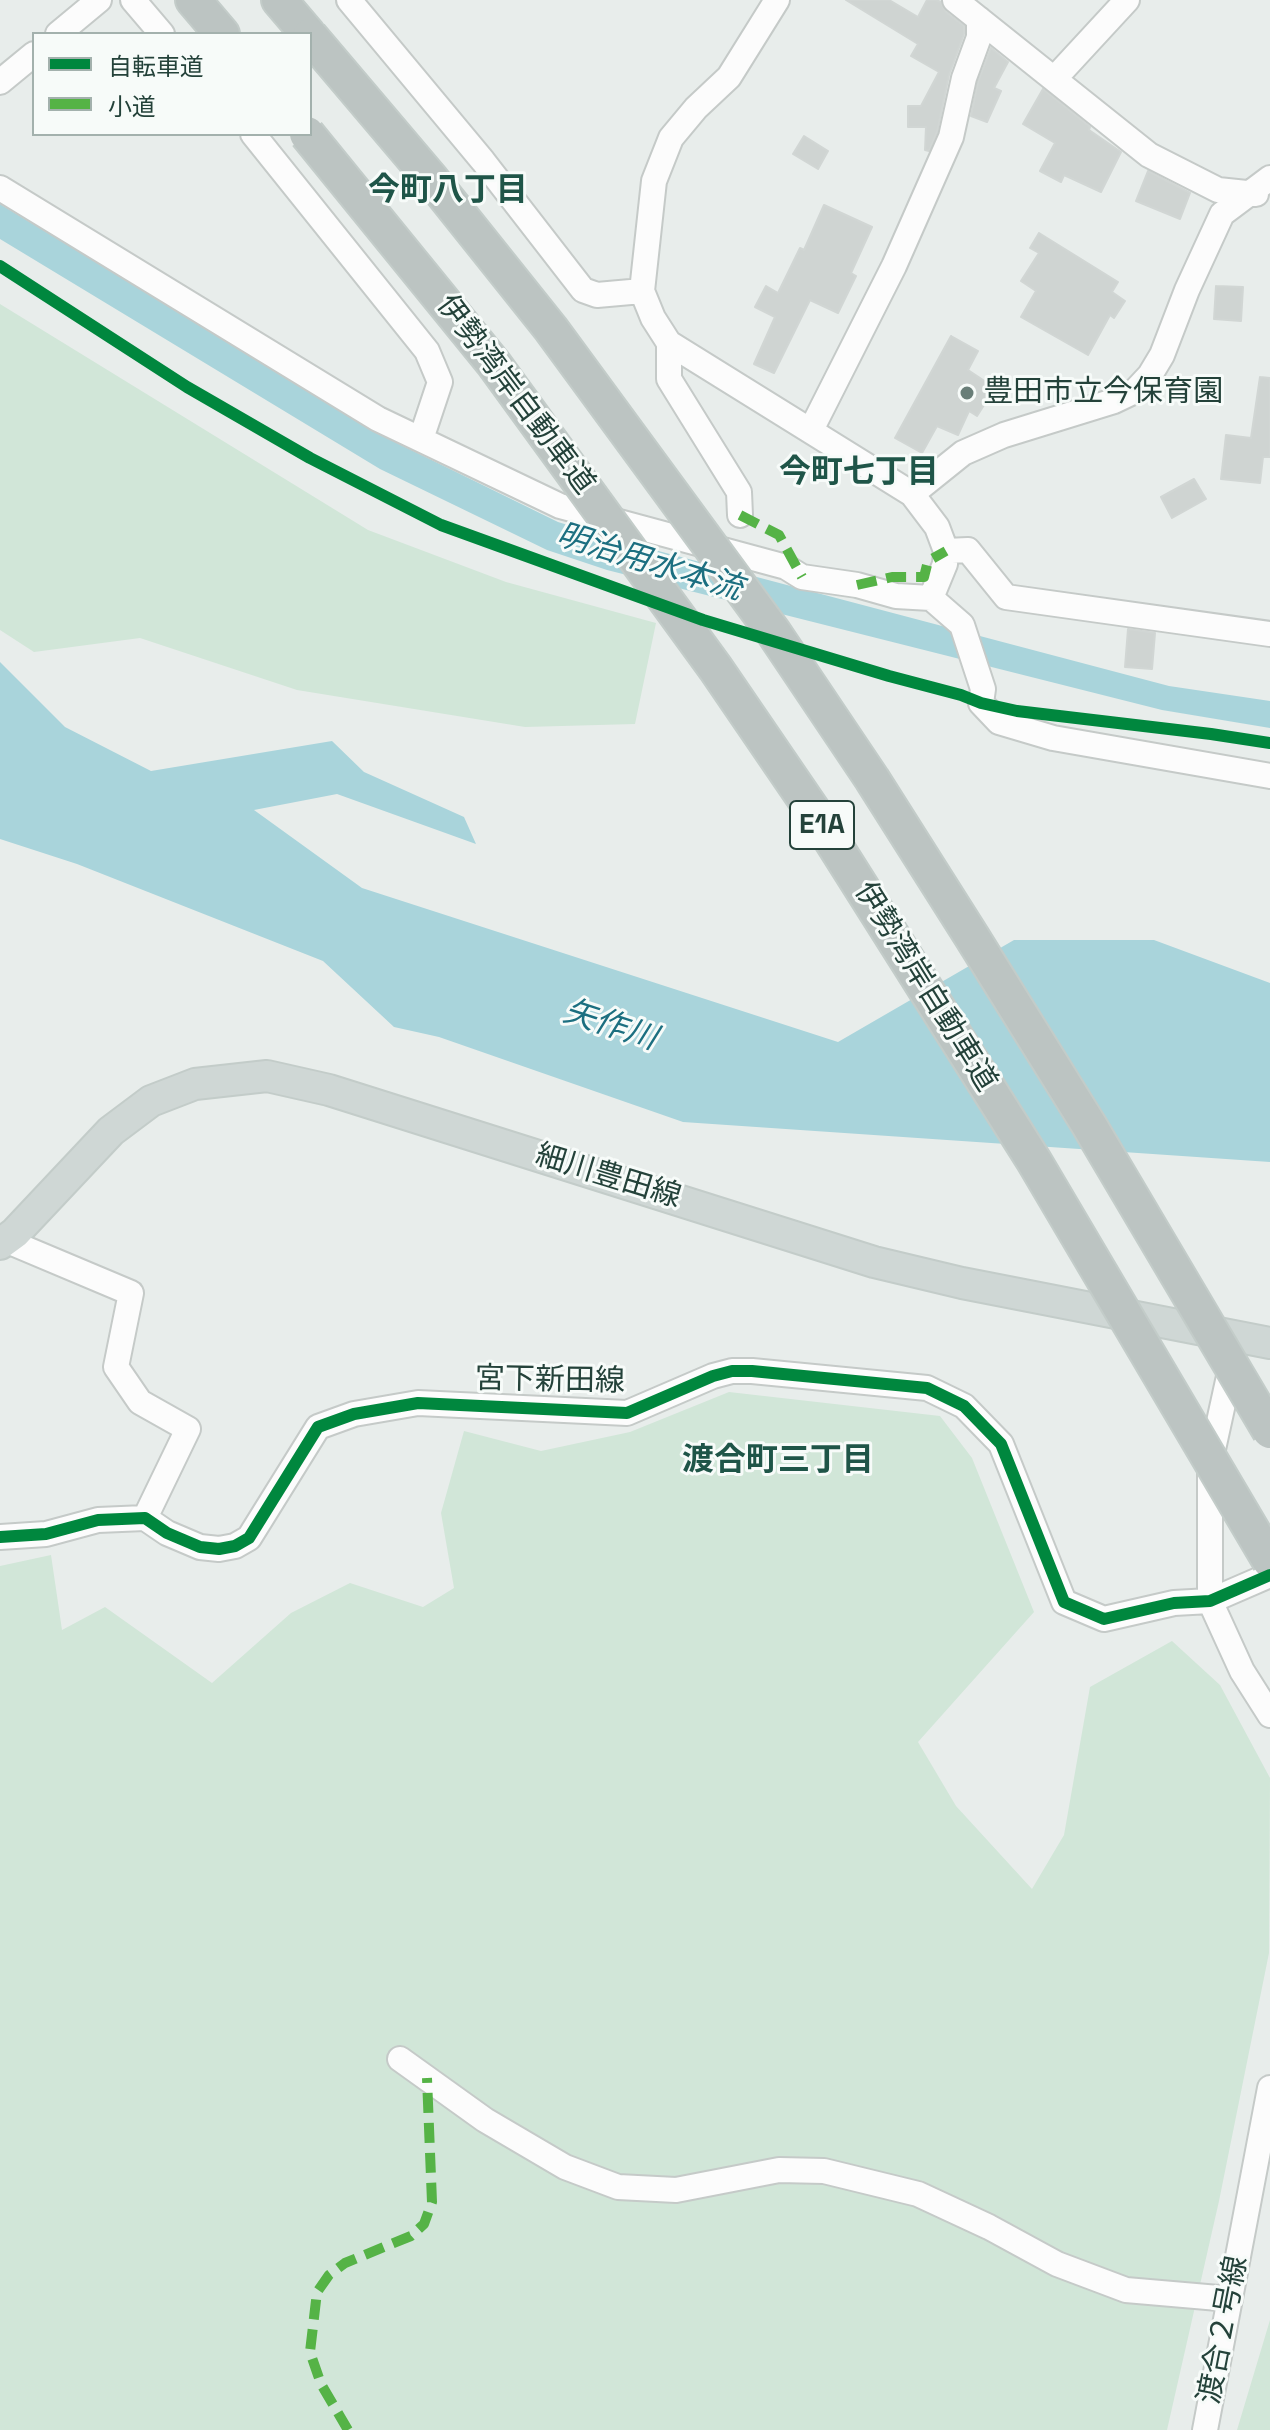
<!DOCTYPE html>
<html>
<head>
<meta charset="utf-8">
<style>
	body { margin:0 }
	#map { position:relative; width:1270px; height:2430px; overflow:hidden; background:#e8edeb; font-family:"Space Grotesk","Noto Sans JP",sans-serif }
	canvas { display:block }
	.legend { position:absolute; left:32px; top:32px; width:280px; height:104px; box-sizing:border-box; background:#f7fbf9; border:2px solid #a3b1ad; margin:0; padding:10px 14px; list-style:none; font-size:24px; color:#24423a }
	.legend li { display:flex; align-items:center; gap:16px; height:40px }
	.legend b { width:40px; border:2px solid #a3b1ad }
</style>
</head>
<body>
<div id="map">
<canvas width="1270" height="2430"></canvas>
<ul class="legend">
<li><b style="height:10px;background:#00873e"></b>自転車道</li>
<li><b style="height:10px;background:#55b346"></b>小道</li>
</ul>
</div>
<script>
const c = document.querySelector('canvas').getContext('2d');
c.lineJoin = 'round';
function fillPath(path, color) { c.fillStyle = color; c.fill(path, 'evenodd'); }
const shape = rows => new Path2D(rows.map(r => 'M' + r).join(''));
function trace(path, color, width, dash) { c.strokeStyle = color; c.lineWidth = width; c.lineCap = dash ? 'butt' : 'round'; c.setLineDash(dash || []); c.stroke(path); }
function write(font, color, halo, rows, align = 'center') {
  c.font = font + ' "Space Grotesk","Noto Sans JP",sans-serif'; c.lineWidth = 6; c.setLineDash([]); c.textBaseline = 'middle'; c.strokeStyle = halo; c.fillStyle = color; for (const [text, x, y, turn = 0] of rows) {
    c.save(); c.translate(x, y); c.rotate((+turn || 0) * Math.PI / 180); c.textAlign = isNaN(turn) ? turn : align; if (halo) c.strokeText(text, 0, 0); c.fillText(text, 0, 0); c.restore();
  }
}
const green = shape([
	[0,304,368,530,506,582,656,623,635,724,525,727,297,690,140,638,34,652,0,630],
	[729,1392,940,1416,972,1458,1034,1612,918,1742,956,1806,1032,1889,1064,1835,1090,1687,1172,1641,1220,1685,1270,1778,1269,1953,1219,2201,1167,2430,0,2430,0,1566,51,1555,62,1630,105,1607,212,1683,291,1613,350,1583,423,1607,454,1588,441,1513,464,1431,541,1451,630,1432],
	[1270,2320,1270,2430,1237,2430]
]);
const water = shape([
	[0,204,393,441,558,522,613,539,1169,686,1270,701,1270,728,1162,710,607,570,547,550,380,469,0,239],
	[0,662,65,727,151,771,332,741,364,772,464,817,476,844,337,794,254,810,362,888,838,1042,1014,940,1154,940,1270,983,1270,1162,683,1122,439,1037,394,1027,323,961,77,864,0,839]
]);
const building = shape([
	[846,0,889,0,918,17,927,0,936,0,941,2,946,12,964,26,964,34,949,75,937,132,929,151,925,150,926,127,908,127,908,106,921,106,939,72,911,56,918,44,846,0],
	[991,48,1008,62,994,88,1001,91,987,122,971,116,978,82,991,48],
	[1043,89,1090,127,1089,130,1121,152,1101,192,1064,175,1061,182,1040,171,1055,143,1023,124,1043,89],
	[804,136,828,151,818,169,793,154,804,136],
	[1148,171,1190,193,1180,219,1136,201,1148,171],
	[824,205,872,227,851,273,856,276,838,313,810,300,774,373,754,364,775,317,755,307,766,286,778,293,800,248,804,250,824,205],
	[1039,233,1118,282,1112,292,1125,301,1114,318,1110,315,1088,355,1021,317,1036,291,1021,281,1039,253,1030,248,1039,233],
	[1216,286,1243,287,1241,321,1214,319,1216,286],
	[951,336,978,351,968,370,995,388,977,416,969,411,958,435,937,426,922,453,895,438,951,336],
	[1260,377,1270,378,1270,457,1263,457,1260,483,1221,479,1226,435,1251,438,1260,377],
	[1194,479,1206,499,1172,518,1161,497,1194,479],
	[1128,629,1155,633,1152,669,1125,667,1128,629]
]);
const minor = shape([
	[133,0,162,34],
	[349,0,483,161,583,290,597,295,642,291],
	[777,0,729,77,696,108,671,138,654,181,642,291,653,318,669,343,912,494,937,527,946,551,945,564,931,598,962,625,983,689,981,703,999,722,1053,738,1270,776],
	[955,0,1149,155,1218,190,1256,194],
	[58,34,99,0],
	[1055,78,1127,0],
	[0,82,34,54],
	[253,134,427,351,440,382,421,439],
	[0,188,378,419,560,506,786,567,802,577,857,585,896,596,931,598],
	[669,343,669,379,739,492,740,515],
	[811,430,894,266,951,137,964,78,979,37,979,19],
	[912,494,963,453,1004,435,1114,401,1135,391,1150,375,1162,355,1187,290,1222,214,1270,178],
	[946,551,968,550,1006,597,1270,634],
	[5,1240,131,1293,116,1367,140,1402,188,1429,145,1518],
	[1233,1358,1210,1463,1210,1601,1242,1671,1270,1715],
	[0,1537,46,1534,98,1520,145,1518,167,1533,200,1547,219,1549,235,1546,249,1538,318,1427,354,1414,418,1403,627,1413,713,1376,732,1371,752,1371,927,1388,964,1406,1001,1444,1064,1602,1104,1619,1174,1603,1210,1601,1270,1575],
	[400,2059,485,2120,565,2167,618,2187,676,2190,779,2170,824,2171,918,2194,989,2227,1057,2264,1126,2290,1230,2299],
	[1205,2430,1270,2088]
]);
const major = shape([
	[0,1244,15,1233,111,1131,151,1101,195,1084,267,1076,329,1090,874,1262,962,1283,1270,1343]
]);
const highway = shape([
	[193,0,222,34],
	[279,0,308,34]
]);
const highwayBridge = shape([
	[310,36,432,180,551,329,774,633,872,779,972,937,1089,1125,1270,1431],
	[307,134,494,364,716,669,815,814,1034,1161,1270,1561]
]);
const quiet = shape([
	[740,515,779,535,802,577],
	[857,585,892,577,924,577,928,561,946,551],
	[348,2430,321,2384,310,2352,317,2292,329,2275,345,2263,411,2236,424,2224,432,2202,427,2078]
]);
const cycleway = shape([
	[0,266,187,387,310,458,441,525,703,620,889,676,961,695,981,703,1017,711,1211,734,1270,743],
	[0,1537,46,1534,98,1520,145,1518,167,1533,200,1547,219,1549,235,1546,249,1538,318,1427,354,1414,418,1403,627,1413,713,1376,732,1371,752,1371,927,1388,964,1406,1001,1444,1064,1602,1104,1619,1174,1603,1210,1601,1270,1575]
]);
const markers = [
	[967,393,8,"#697e78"]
];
const shields = [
	[822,825,64]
];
const shieldNames = [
	["E1A",822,825]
];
const poiNames = [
	["豊田市立今保育園",983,393]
];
const streetNames = [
	["伊勢湾岸自動車道",515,395,53],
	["伊勢湾岸自動車道",925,987,58],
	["細川豊田線",608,1177,17],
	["宮下新田線",550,1381,1],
	["渡合２号線",1224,2330,-79]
];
const neighbourhoodNames = [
	["今町八丁目",448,191],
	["今町七丁目",859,473],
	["渡合町三丁目",778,1461]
];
const waterNames = [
	["明治用水本流",649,563,17],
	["矢作川",610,1026,18]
];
fillPath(green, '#d1e6d8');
fillPath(water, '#a9d4db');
fillPath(building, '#cfd4d2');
trace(building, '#d1d6d4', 2);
trace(minor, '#c5cac8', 28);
trace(major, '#c3ccc9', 34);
trace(highway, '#c3ccc9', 38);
trace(minor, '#fcfcfc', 24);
trace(major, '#cfd7d5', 30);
trace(highway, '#bcc4c2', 34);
trace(highwayBridge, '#c3ccc9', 38, []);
trace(highwayBridge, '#bcc4c2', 34);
trace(quiet, '#55b346', 10, [20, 10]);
trace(cycleway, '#00873e', 12);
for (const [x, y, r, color] of markers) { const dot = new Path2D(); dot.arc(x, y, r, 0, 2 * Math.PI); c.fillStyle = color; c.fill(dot); trace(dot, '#f7fbf9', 3); }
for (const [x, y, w] of shields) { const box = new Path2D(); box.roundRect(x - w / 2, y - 24, w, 48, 6); c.fillStyle = '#f7fbf9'; c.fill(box); trace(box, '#24423a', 2); }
write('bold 28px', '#24423a', null, shieldNames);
write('30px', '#24423a', '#f7fbf9', poiNames, 'left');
write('30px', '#24423a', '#f7fbf9', streetNames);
write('bold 32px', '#1f5548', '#f7fbf9', neighbourhoodNames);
write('italic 32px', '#1c6f80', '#f7fbf9', waterNames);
</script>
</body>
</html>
